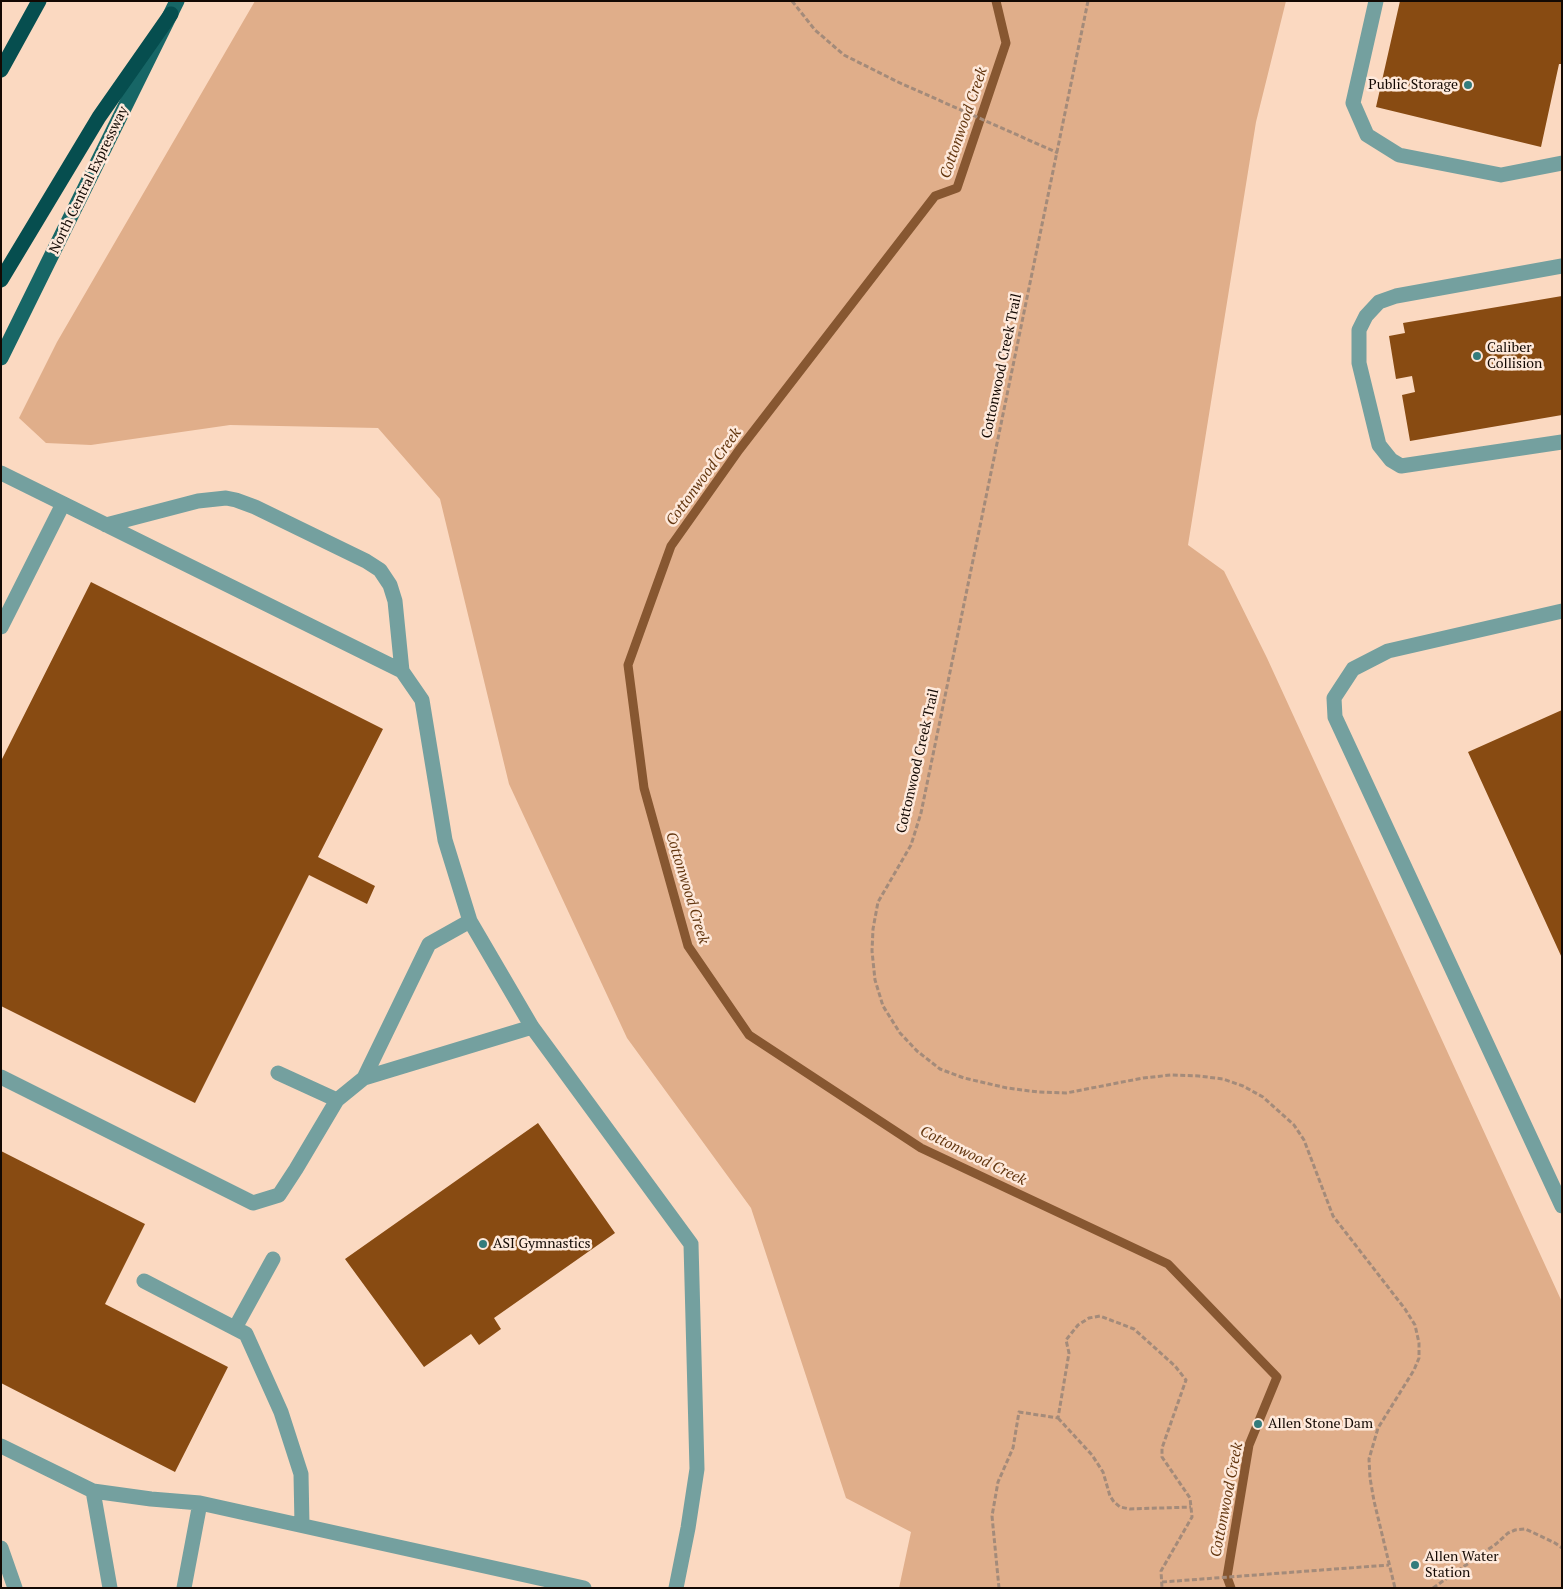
<!DOCTYPE html>
<html>
<head>
<meta charset="utf-8">
<style>
	body { margin:0 }
	#map { position:relative; width:1563px; height:1589px; overflow:hidden; background:#fbd9c1; font-family:"PT Serif",serif }
	canvas { display:block }
	.frame { position:absolute; inset:0; border:2px solid #130903; pointer-events:none }
</style>
</head>
<body>
<div id="map">
<canvas width="1563" height="1589"></canvas>
<div class="frame"></div>
</div>
<script>
const c = document.querySelector('canvas').getContext('2d');
c.lineJoin = 'round';
function fillPath(path, color) { c.fillStyle = color; c.fill(path, 'evenodd'); }
const shape = rows => new Path2D(rows.map(r => 'M' + r).join(''));
function trace(path, color, width, dash) { c.strokeStyle = color; c.lineWidth = width; c.lineCap = dash ? 'butt' : 'round'; c.setLineDash(dash || []); c.stroke(path); }
function write(font, color, halo, rows, align = 'center') {
  c.font = font + ' "PT Serif",serif'; c.lineWidth = 5; c.setLineDash([]); c.textBaseline = 'middle'; c.strokeStyle = halo; c.fillStyle = color; for (const [text, x, y, turn = 0] of rows) {
    c.save(); c.translate(x, y); c.rotate((+turn || 0) * Math.PI / 180); c.textAlign = isNaN(turn) ? turn : align; if (halo) c.strokeText(text, 0, 0); c.fillText(text, 0, 0); c.restore();
  }
}
const green = shape([
	[255,1,1286,1,1256,122,1188,545,1224,571,1267,658,1562,1302,1562,1588,899,1588,911,1532,846,1498,751,1208,627,1038,509,784,440,499,378,428,230,425,91,445,46,443,19,418,57,342]
]);
const stream = shape([
	[996,1,1006,43,957,188,935,196,739,450,671,546,628,665,644,788,688,946,749,1035,921,1148,1168,1264,1277,1377,1249,1445,1227,1577,1231,1588]
]);
const building = shape([
	[1400,1,1562,1,1562,64,1559,64,1541,147,1376,107],
	[1562,296,1562,415,1410,441,1402,395,1415,392,1412,376,1396,379,1389,336,1405,333,1403,323],
	[91,582,383,729,318,857,375,886,367,904,309,875,195,1103,1,1006,1,761],
	[1562,710,1562,958,1468,752],
	[538,1123,615,1233,494,1318,501,1329,479,1345,471,1334,424,1367,345,1259],
	[1,1151,145,1224,105,1304,228,1367,175,1472,1,1383]
]);
const path = shape([
	[792,1,815,30,844,55,898,82,1058,153],
	[1088,1,921,813,911,845,878,902,873,929,872,951,875,980,883,1006,900,1033,917,1051,940,1069,964,1078,1007,1088,1038,1092,1066,1093,1143,1078,1171,1075,1199,1076,1223,1079,1243,1086,1263,1097,1294,1125,1304,1140,1333,1216,1405,1309,1415,1325,1419,1343,1419,1358,1414,1370,1378,1428,1369,1459,1370,1478,1374,1501,1395,1588],
	[1058,1418,1092,1455,1103,1472,1110,1496,1114,1502,1120,1507,1130,1509,1191,1507],
	[1162,1582,1389,1565],
	[999,1588,992,1516,998,1482,1013,1448,1019,1412,1058,1418,1069,1353,1066,1340,1078,1325,1089,1318,1100,1316,1134,1329,1175,1366,1186,1380,1162,1448,1162,1457,1190,1498,1192,1517,1161,1571,1162,1588],
	[1433,1588,1496,1544,1508,1533,1515,1530,1525,1529,1534,1533,1555,1543,1562,1548]
]);
const minor = shape([
	[1376,1,1353,103,1367,135,1399,155,1501,175,1562,163],
	[1562,266,1396,296,1379,302,1366,316,1359,330,1359,363,1379,445,1391,460,1401,466,1562,442],
	[1,473,402,671,422,700,445,840,470,921,532,1027,691,1244,697,1469,688,1528,676,1588],
	[106,525,198,501,226,498,236,500,255,507,366,561,380,570,390,585,395,601,402,671],
	[1562,611,1388,651,1353,669,1334,698,1335,717,1562,1206],
	[1,627,63,504],
	[278,1073,337,1100],
	[1,1077,253,1203,279,1195,296,1169,337,1100,364,1078,429,944,470,921],
	[364,1078,532,1027],
	[144,1281,246,1334,281,1412,301,1474,302,1525],
	[235,1328,273,1259],
	[1,1446,93,1491,110,1588],
	[93,1491,151,1499,200,1503],
	[1,1548,15,1588],
	[184,1588,200,1503,584,1588]
]);
const major = shape([
	[1,358,177,1]
]);
const highway = shape([
	[1,70,39,1],
	[1,280,99,117,171,14]
]);
const markers = [
	[1468,85,5,"#337c7c"],
	[1477,356,5,"#337c7c"],
	[483,1244,5,"#337c7c"],
	[1258,1424,5,"#337c7c"],
	[1415,1565,5,"#337c7c"]
];
const poiNames = [
	["Public Storage",1458,85,"right"],
	["Caliber",1487,348],
	["Collision",1487,364],
	["ASI Gymnastics",493,1244],
	["Allen Stone Dam",1268,1424],
	["Allen Water",1425,1557],
	["Station",1425,1573]
];
const streetNames = [
	["North Central Expressway",89,180,-64],
	["Cottonwood Creek Trail",1002,366,-78],
	["Cottonwood Creek Trail",918,761,-77]
];
const waterNames = [
	["Cottonwood Creek",964,123,-71],
	["Cottonwood Creek",704,477,-54],
	["Cottonwood Creek",687,888,73],
	["Cottonwood Creek",973,1156,26],
	["Cottonwood Creek",1227,1500,-79]
];
fillPath(green, '#e0ae8a');
trace(stream, '#875731', 9);
fillPath(building, '#884b12');
trace(path, '#a48b7a', 3, [5, 2.5]);
trace(minor, '#74a09f', 15);
trace(major, '#176666', 15);
trace(highway, '#064e4f', 15);
for (const [x, y, r, color] of markers) { const dot = new Path2D(); dot.arc(x, y, r, 0, 2 * Math.PI); c.fillStyle = color; c.fill(dot); trace(dot, '#fee9db', 2); }
write('14px', '#130903', '#fee9db', poiNames, 'left');
write('14px', '#130903', '#fee9db', streetNames);
write('italic 15px', '#643710', '#fee9db', waterNames);
</script>
</body>
</html>
